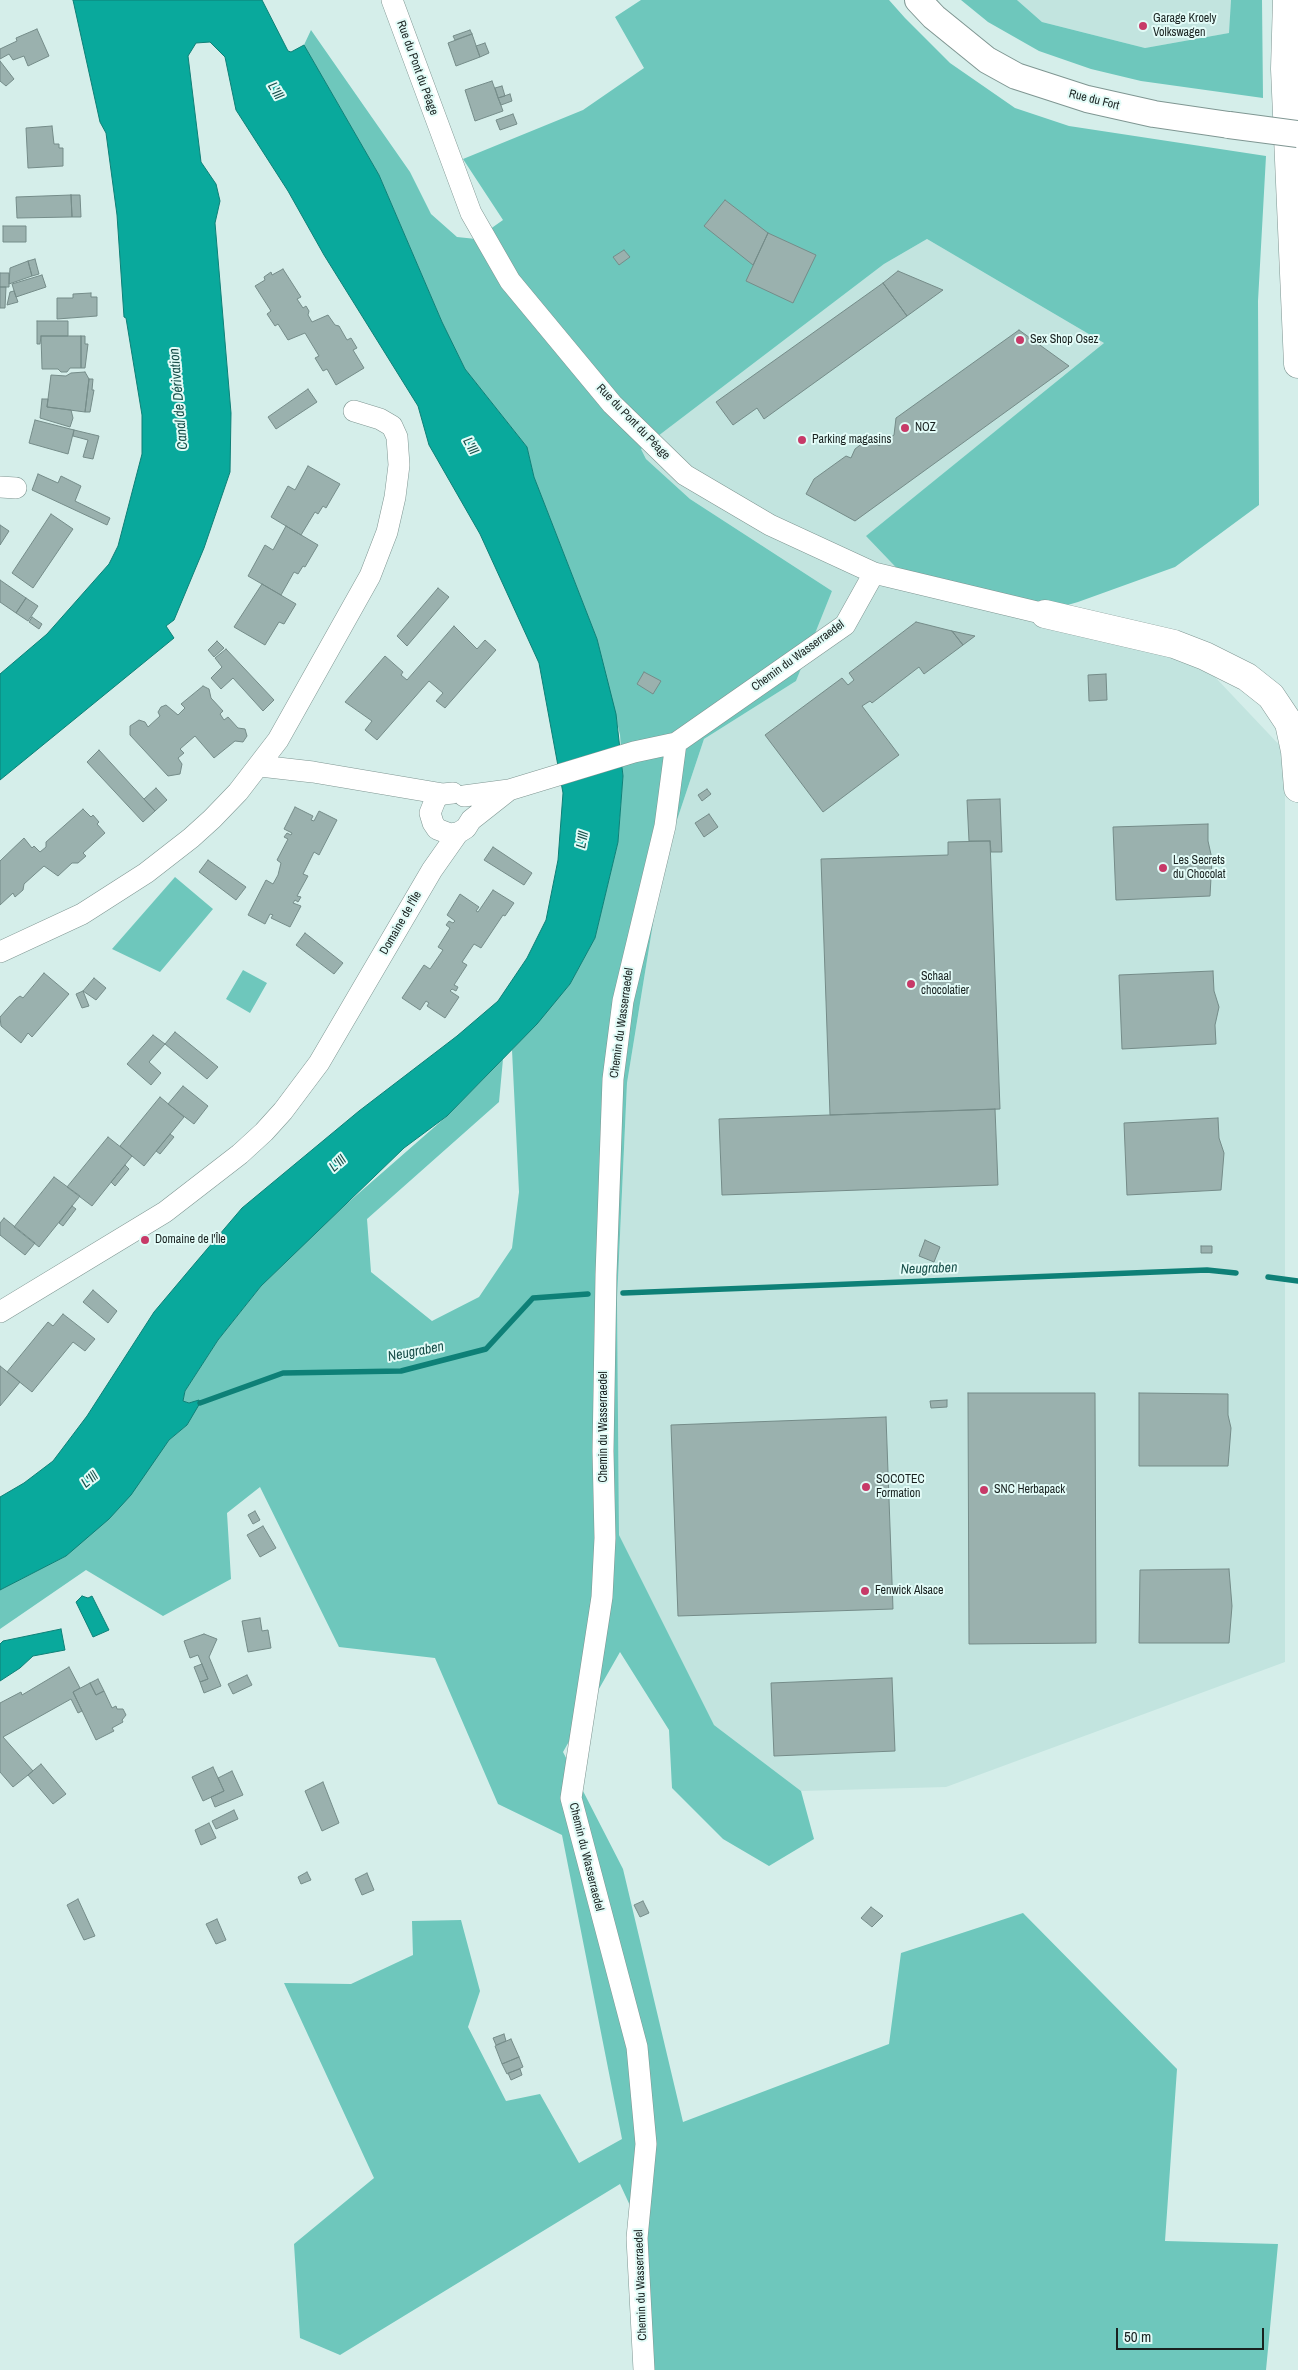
<!DOCTYPE html>
<html>
<head>
<meta charset="utf-8">
<style>
	body { margin:0 }
	#map { position:relative; width:1298px; height:2370px; overflow:hidden; background:#d5eeea; font-family:"Archivo Narrow",sans-serif }
	canvas { display:block }
	.scale { position:absolute; left:1116px; top:2328px; width:148px; height:22px; box-sizing:border-box; border:2px solid #192220; border-top:0; padding-left:6px; font-size:15px; line-height:18px; white-space:nowrap; color:#192220; -webkit-text-stroke:4px #e2fbf7; paint-order:stroke }
</style>
</head>
<body>
<div id="map">
<canvas width="1298" height="2370"></canvas>
<div class="scale">50 m</div>
</div>
<script>
const c = document.querySelector('canvas').getContext('2d');
c.lineJoin = 'round';
function fillPath(path, color) { c.fillStyle = color; c.fill(path, 'evenodd'); }
const shape = rows => new Path2D(rows.map(r => 'M' + r).join(''));
function trace(path, color, width, dash) { c.strokeStyle = color; c.lineWidth = width; c.lineCap = dash ? 'butt' : 'round'; c.setLineDash(dash || []); c.stroke(path); }
function write(font, color, halo, rows, align = 'center') {
  c.font = font + ' "Archivo Narrow",sans-serif'; c.lineWidth = 4; c.setLineDash([]); c.textBaseline = 'middle'; c.strokeStyle = halo; c.fillStyle = color; for (const [text, x, y, turn = 0] of rows) {
    c.save(); c.translate(x, y); c.rotate((+turn || 0) * Math.PI / 180); c.textAlign = isNaN(turn) ? turn : align; if (halo) c.strokeText(text, 0, 0); c.fillText(text, 0, 0); c.restore();
  }
}
const built = shape([
	[1017,0,1231,0,1230,33,1145,48,1042,22],
	[927,239,1104,343,867,536,1197,658,1285,751,1285,1662,946,1787,801,1791,714,1725,619,1535,617,1300,627,1083,663,862,704,739,796,681,832,591,690,499,646,459,641,449,884,264]
]);
const green = shape([
	[641,0,889,0,905,18,950,63,1015,108,1069,126,1266,156,1258,301,1259,505,1175,567,1078,602,1033,615,912,584,866,536,1104,343,927,239,884,264,641,449,646,459,690,499,832,591,796,681,704,739,663,862,627,1083,617,1300,619,1535,714,1725,801,1791,814,1839,769,1866,723,1839,672,1788,669,1730,620,1652,563,1752,623,1869,683,2122,889,2044,901,1953,1023,1913,1177,2069,1165,2241,1278,2244,1266,2370,651,2370,646,2240,620,2184,340,2355,300,2338,294,2244,374,2178,284,1983,351,1984,413,1955,412,1921,461,1920,480,1991,468,2027,506,2101,540,2094,579,2163,622,2139,562,1835,498,1804,435,1658,339,1647,260,1487,227,1513,231,1579,163,1616,86,1570,0,1629,0,1590,66,1556,154,1460,169,1440,187,1425,198,1401,189,1403,183,1401,185,1391,218,1340,261,1286,319,1228,447,1116,503,1059,499,1102,367,1219,371,1272,432,1321,479,1297,512,1248,519,1192,512,1050,570,984,595,938,618,842,623,776,620,735,597,639,534,477,527,447,465,369,442,322,379,175,304,45,311,30,410,172,431,214,457,237,476,239,503,220,463,159,583,110,644,68,615,17],
	[961,0,1017,0,1042,22,1145,48,1229,33,1231,0,1262,0,1263,98,1141,81,1091,69,1039,51,988,22],
	[175,877,213,909,160,972,112,949],
	[243,970,267,983,250,1013,226,999]
]);
const water = shape([
	[73,0,262,0,288,51,291,52,304,45,379,175,442,322,465,369,527,447,534,477,597,639,616,714,623,776,618,842,595,938,570,984,537,1024,447,1116,404,1148,261,1286,218,1340,185,1391,183,1401,189,1403,199,1400,200,1403,187,1425,169,1440,131,1495,109,1519,66,1556,0,1590,0,1497,24,1483,53,1461,87,1416,154,1312,191,1268,242,1208,359,1111,457,1036,498,1001,527,958,546,920,558,860,563,793,539,663,480,534,429,445,418,406,324,255,288,191,236,110,225,57,210,42,196,43,188,56,201,162,216,184,220,201,215,223,231,413,230,472,204,548,174,620,166,626,174,638,0,780,0,674,47,634,109,564,118,546,142,454,142,415,126,318,124,317,117,215,106,133,100,122,73,0],
	[82,1596,88,1598,92,1596,109,1630,93,1637,76,1602,82,1596],
	[61,1629,65,1650,33,1656,20,1668,0,1681,0,1644,3,1641,61,1629]
]);
const stream = shape([
	[1268,1277,1298,1281],
	[623,1293,1207,1270,1236,1273],
	[200,1403,283,1373,401,1371,486,1349,533,1298,588,1294]
]);
const building = shape([
	[37,29,49,56,28,66,24,56,13,60,9,54,0,59,0,49,17,41,16,38,37,29],
	[470,30,472,34,455,40,453,36,470,30],
	[472,34,480,57,456,66,448,43,472,34],
	[485,43,489,53,480,57,476,46,485,43],
	[0,61,14,79,6,86,0,81,0,61],
	[492,81,503,111,475,121,465,90,492,81],
	[502,86,505,96,498,98,495,88,502,86],
	[510,94,512,101,501,105,498,98,510,94],
	[513,114,517,124,500,130,496,120,513,114],
	[52,126,54,144,59,144,59,148,63,148,63,166,28,168,26,128,52,126],
	[71,195,72,217,17,218,16,197,71,195],
	[71,195,80,195,81,217,72,217,71,195],
	[725,200,768,233,753,265,704,226,725,200],
	[3,226,26,226,26,242,3,242,3,226],
	[768,233,816,255,793,303,746,281,768,233],
	[624,250,630,257,619,265,613,257,624,250],
	[35,259,39,274,32,276,28,261,35,259],
	[28,261,32,276,9,284,10,268,28,261],
	[283,269,301,297,297,299,303,308,306,306,309,311,308,315,312,322,328,315,335,325,339,326,347,340,351,338,357,348,353,350,364,368,336,385,327,369,323,371,315,358,319,356,305,333,288,340,278,324,275,326,267,314,271,311,255,286,265,280,264,277,271,272,272,275,283,269],
	[898,271,943,290,907,316,883,283,898,271],
	[0,273,9,273,9,287,0,287,0,273],
	[42,275,46,287,16,297,12,284,42,275],
	[883,283,907,316,764,419,757,408,733,425,716,402,883,283],
	[0,287,6,287,5,308,0,308,0,287],
	[14,291,18,302,7,305,10,292,14,291],
	[91,293,91,297,97,297,97,316,57,319,57,298,73,298,73,294,91,293],
	[37,321,68,321,68,336,41,336,40,344,37,344,37,321],
	[1019,330,1069,366,855,521,806,494,814,479,846,456,851,458,855,449,872,436,879,446,894,435,896,418,1019,330],
	[41,336,81,336,81,368,70,368,67,372,61,372,58,369,42,369,41,336],
	[81,336,85,336,85,344,88,344,85,368,81,368,81,336],
	[85,372,89,379,85,412,47,407,51,375,66,376,71,373,85,372],
	[89,379,93,379,92,390,94,390,90,412,85,412,89,379],
	[308,389,317,402,276,429,268,417,308,389],
	[42,399,48,399,47,407,71,410,73,418,70,427,40,418,42,399],
	[35,420,74,430,68,454,29,443,35,420],
	[74,430,99,436,93,459,83,457,88,440,73,436,74,430],
	[308,466,340,484,326,508,323,506,318,514,315,512,301,535,271,517,288,486,295,490,308,466],
	[38,474,58,483,61,476,81,486,75,501,110,518,107,525,32,490,38,474],
	[51,514,73,529,33,588,12,573,51,514],
	[0,525,9,531,0,545,0,525],
	[286,526,318,545,305,567,303,566,298,574,294,572,281,595,248,576,265,545,273,550,286,526],
	[0,580,26,598,16,613,0,602,0,580],
	[262,584,296,604,284,624,279,622,265,645,234,627,262,584],
	[438,588,449,597,407,646,397,636,438,588],
	[26,598,38,606,28,621,16,613,26,598],
	[32,617,42,624,39,629,29,622,32,617],
	[916,622,952,631,963,645,924,674,919,667,872,703,870,701,862,706,899,755,823,812,765,735,842,678,848,685,854,680,849,673,916,622],
	[454,626,477,649,485,640,496,650,445,708,436,701,443,693,429,681,377,740,365,730,372,721,345,702,385,656,403,672,401,675,407,680,454,626],
	[952,631,975,636,963,645,952,631],
	[217,641,224,648,214,657,208,650,217,641],
	[226,649,274,700,263,711,233,678,221,689,211,678,222,667,215,658,226,649],
	[644,672,661,681,653,694,637,684,644,672],
	[1106,674,1107,700,1089,701,1088,675,1106,674],
	[203,686,209,689,211,698,223,711,220,714,224,720,228,717,238,728,245,729,247,736,243,742,235,741,214,758,195,736,180,749,184,753,178,758,182,764,180,774,168,776,130,735,130,726,139,720,145,722,148,727,160,716,158,712,161,707,166,705,178,715,185,708,181,704,203,686],
	[99,750,155,811,143,822,87,762,99,750],
	[156,788,167,800,155,811,144,799,156,788],
	[707,789,711,794,702,801,698,795,707,789],
	[1000,799,1002,852,991,852,990,841,969,841,967,800,1000,799],
	[295,807,313,816,311,820,314,821,319,811,337,820,319,855,314,852,303,874,308,876,297,896,301,897,298,902,295,900,293,903,301,906,290,927,271,918,273,915,270,914,265,924,248,915,266,880,273,884,278,875,281,863,277,860,288,839,284,837,287,833,291,835,292,833,284,829,295,807],
	[83,809,91,817,93,815,99,822,97,824,105,833,83,853,86,856,78,863,72,863,58,876,44,866,24,884,23,890,15,897,13,893,0,905,0,861,24,838,32,848,34,846,40,852,46,847,46,842,83,809],
	[709,814,718,827,704,837,695,823,709,814],
	[1208,824,1208,841,1212,859,1210,896,1116,900,1113,827,1208,824],
	[990,841,1000,1109,830,1115,821,859,948,855,948,842,990,841],
	[493,847,532,873,524,885,484,860,493,847],
	[208,860,246,887,236,900,199,872,208,860],
	[493,890,514,903,505,916,503,915,481,948,474,944,462,962,467,965,454,985,458,987,456,991,452,989,450,991,459,997,445,1018,427,1006,429,1003,426,1001,420,1010,402,998,424,965,430,969,443,950,438,947,450,928,446,925,449,921,453,923,455,921,447,915,460,894,479,907,476,911,478,912,493,890],
	[305,933,343,963,334,974,296,945,305,933],
	[1213,971,1214,991,1219,1007,1215,1025,1216,1044,1122,1049,1119,975,1213,971],
	[44,973,69,994,32,1037,28,1033,21,1043,1,1026,0,1017,16,999,20,996,23,998,44,973],
	[94,978,106,988,96,1000,83,991,94,978],
	[83,991,89,1006,82,1008,76,994,83,991],
	[175,1032,218,1067,207,1079,165,1044,175,1032],
	[153,1035,165,1044,149,1062,161,1073,151,1085,127,1064,153,1035],
	[183,1086,208,1106,194,1124,168,1104,183,1086],
	[160,1097,184,1117,144,1166,120,1146,160,1097],
	[995,1109,998,1185,722,1195,719,1119,995,1109],
	[1218,1118,1219,1138,1224,1153,1221,1190,1127,1195,1124,1123,1218,1118],
	[170,1134,174,1137,160,1154,156,1151,170,1134],
	[108,1137,132,1156,92,1206,67,1187,108,1137],
	[125,1165,129,1169,115,1186,111,1182,125,1165],
	[54,1177,80,1196,39,1247,14,1227,54,1177],
	[72,1206,76,1209,63,1226,59,1223,72,1206],
	[4,1218,35,1243,25,1255,0,1235,0,1223,4,1218],
	[925,1240,940,1247,934,1262,919,1256,925,1240],
	[1201,1246,1212,1246,1212,1253,1201,1253,1201,1246],
	[93,1290,117,1311,108,1323,83,1302,93,1290],
	[63,1314,95,1339,85,1351,73,1342,32,1392,7,1372,48,1322,53,1326,63,1314],
	[0,1366,20,1382,0,1406,0,1366],
	[968,1393,1095,1393,1096,1643,969,1644,968,1393],
	[1139,1393,1228,1394,1228,1415,1231,1428,1228,1466,1139,1466,1139,1393],
	[947,1400,947,1407,931,1408,930,1401,947,1400],
	[886,1417,893,1609,678,1616,671,1425,886,1417],
	[255,1511,260,1520,253,1524,248,1515,255,1511],
	[263,1526,276,1548,260,1557,247,1535,263,1526],
	[1229,1569,1232,1606,1229,1643,1139,1643,1140,1570,1229,1569],
	[260,1618,262,1631,268,1630,271,1648,248,1652,242,1621,260,1618],
	[204,1634,217,1639,209,1657,221,1686,204,1693,200,1682,208,1679,198,1655,190,1658,184,1641,204,1634],
	[202,1664,208,1679,200,1682,194,1667,202,1664],
	[69,1667,80,1688,73,1692,82,1711,78,1713,71,1699,3,1737,33,1771,13,1787,0,1772,0,1703,21,1692,22,1695,69,1667],
	[247,1675,252,1685,233,1694,228,1684,247,1675],
	[892,1678,895,1751,774,1756,771,1683,892,1678],
	[98,1679,104,1691,96,1695,90,1683,98,1679],
	[90,1683,96,1695,104,1691,112,1708,116,1706,117,1709,123,1709,126,1715,122,1720,123,1722,112,1728,114,1731,96,1740,73,1692,90,1683],
	[41,1764,66,1794,53,1804,28,1775,41,1764],
	[213,1767,224,1791,203,1801,192,1777,213,1767],
	[232,1771,243,1795,215,1807,211,1797,224,1791,218,1778,232,1771],
	[323,1782,339,1823,322,1831,305,1791,323,1782],
	[234,1810,238,1819,216,1829,212,1821,234,1810],
	[209,1823,216,1838,201,1845,195,1830,209,1823],
	[307,1872,311,1880,301,1884,298,1877,307,1872],
	[367,1873,374,1890,362,1895,355,1879,367,1873],
	[78,1899,95,1936,84,1940,67,1905,78,1899],
	[643,1901,649,1913,640,1917,634,1905,643,1901],
	[871,1907,883,1916,872,1927,861,1918,871,1907],
	[217,1919,226,1940,216,1944,206,1924,217,1919],
	[504,2034,506,2041,496,2045,493,2038,504,2034],
	[511,2039,519,2057,502,2064,495,2046,511,2039],
	[519,2057,523,2067,507,2074,502,2064,519,2057],
	[520,2069,522,2075,511,2080,508,2073,520,2069]
]);
const minor = shape([
	[392,0,471,213,510,281,612,404,685,475,770,525,874,573,1045,614],
	[0,487,16,488],
	[260,766,313,772,443,794],
	[453,793,443,794,436,798,430,813,433,823,437,829,450,834,458,833],
	[464,796,509,790,634,752,676,743,845,625,874,573],
	[0,952,82,914,146,873,191,838,212,819,238,792,278,740,370,576,387,532,395,497,399,465,397,437,392,426,380,419,354,411],
	[0,1312,165,1212,240,1154,264,1132,283,1111,319,1063,432,870,458,833,466,828,471,820,509,790],
	[644,2370,637,2238,646,2144,637,2047,571,1798,602,1597,605,1538,603,1451,606,1275,613,1079,623,1001,665,826,676,743]
]);
const major = shape([
	[918,0,934,17,987,60,1016,76,1087,99,1154,114,1229,125]
]);
const highway = shape([
	[1287,0,1285,69,1298,364],
	[1045,614,1174,644,1205,656,1247,677,1271,696,1289,723,1295,751,1298,788]
]);
const majorBridge = shape([
	[1229,125,1298,134]
]);
const markers = [
	[1143,26,5,"#c73a68"],
	[1020,340,5,"#c73a68"],
	[905,428,5,"#c73a68"],
	[802,440,5,"#c73a68"],
	[1163,868,5,"#c73a68"],
	[911,984,5,"#c73a68"],
	[145,1240,5,"#c73a68"],
	[866,1487,5,"#c73a68"],
	[984,1490,5,"#c73a68"],
	[865,1591,5,"#c73a68"]
];
const poiNames = [
	["Garage Kroely",1153,19],
	["Volkswagen",1153,33],
	["Sex Shop Osez",1030,340],
	["NOZ",915,428],
	["Parking magasins",812,440],
	["Les Secrets",1173,861],
	["du Chocolat",1173,875],
	["Schaal",921,977],
	["chocolatier",921,991],
	["Domaine de l'Île",155,1240],
	["SOCOTEC",876,1480],
	["Formation",876,1494],
	["SNC Herbapack",994,1490],
	["Fenwick Alsace",875,1591]
];
const streetNames = [
	["Rue du Pont du Péage",417,68,70],
	["Rue du Fort",1094,100,14],
	["Rue du Pont du Péage",633,422,46],
	["Chemin du Wasserraedel",798,656,-36],
	["Domaine de l'Île",401,923,-60],
	["Chemin du Wasserraedel",622,1023,-82],
	["Chemin du Wasserraedel",604,1427,-90],
	["Chemin du Wasserraedel",586,1857,76],
	["Chemin du Wasserraedel",641,2285,-92]
];
const waterNames = [
	["L'Ill",275,91,60],
	["Canal de Dérivation",179,399,-95],
	["L'Ill",470,446,61],
	["L'Ill",583,840,-79],
	["L'Ill",338,1164,-41],
	["Neugraben",929,1269,-2],
	["Neugraben",416,1352,-11],
	["L'Ill",90,1480,-39]
];
fillPath(built, '#c2e4df');
fillPath(green, '#6ec7bc');
fillPath(water, '#09a99c');
trace(water, '#0e8077', 1);
trace(stream, '#0e8077', 5.5);
fillPath(building, '#9ab1ae');
trace(building, '#758c89', 1);
trace(minor, '#7f9692', 22);
trace(major, '#7f9692', 28);
trace(highway, '#7f9692', 29);
trace(minor, '#fff', 21);
trace(major, '#fff', 26);
trace(highway, '#fff', 28);
trace(majorBridge, '#7f9692', 28, []);
trace(majorBridge, '#fff', 26);
for (const [x, y, r, color] of markers) { const dot = new Path2D(); dot.arc(x, y, r, 0, 2 * Math.PI); c.fillStyle = color; c.fill(dot); trace(dot, '#e2fbf7', 2); }
write('12px', '#192220', '#e2fbf7', poiNames, 'left');
write('12px', '#192220', '#e2fbf7', streetNames);
write('italic 14px', '#184f4a', '#e2fbf7', waterNames);
</script>
</body>
</html>
